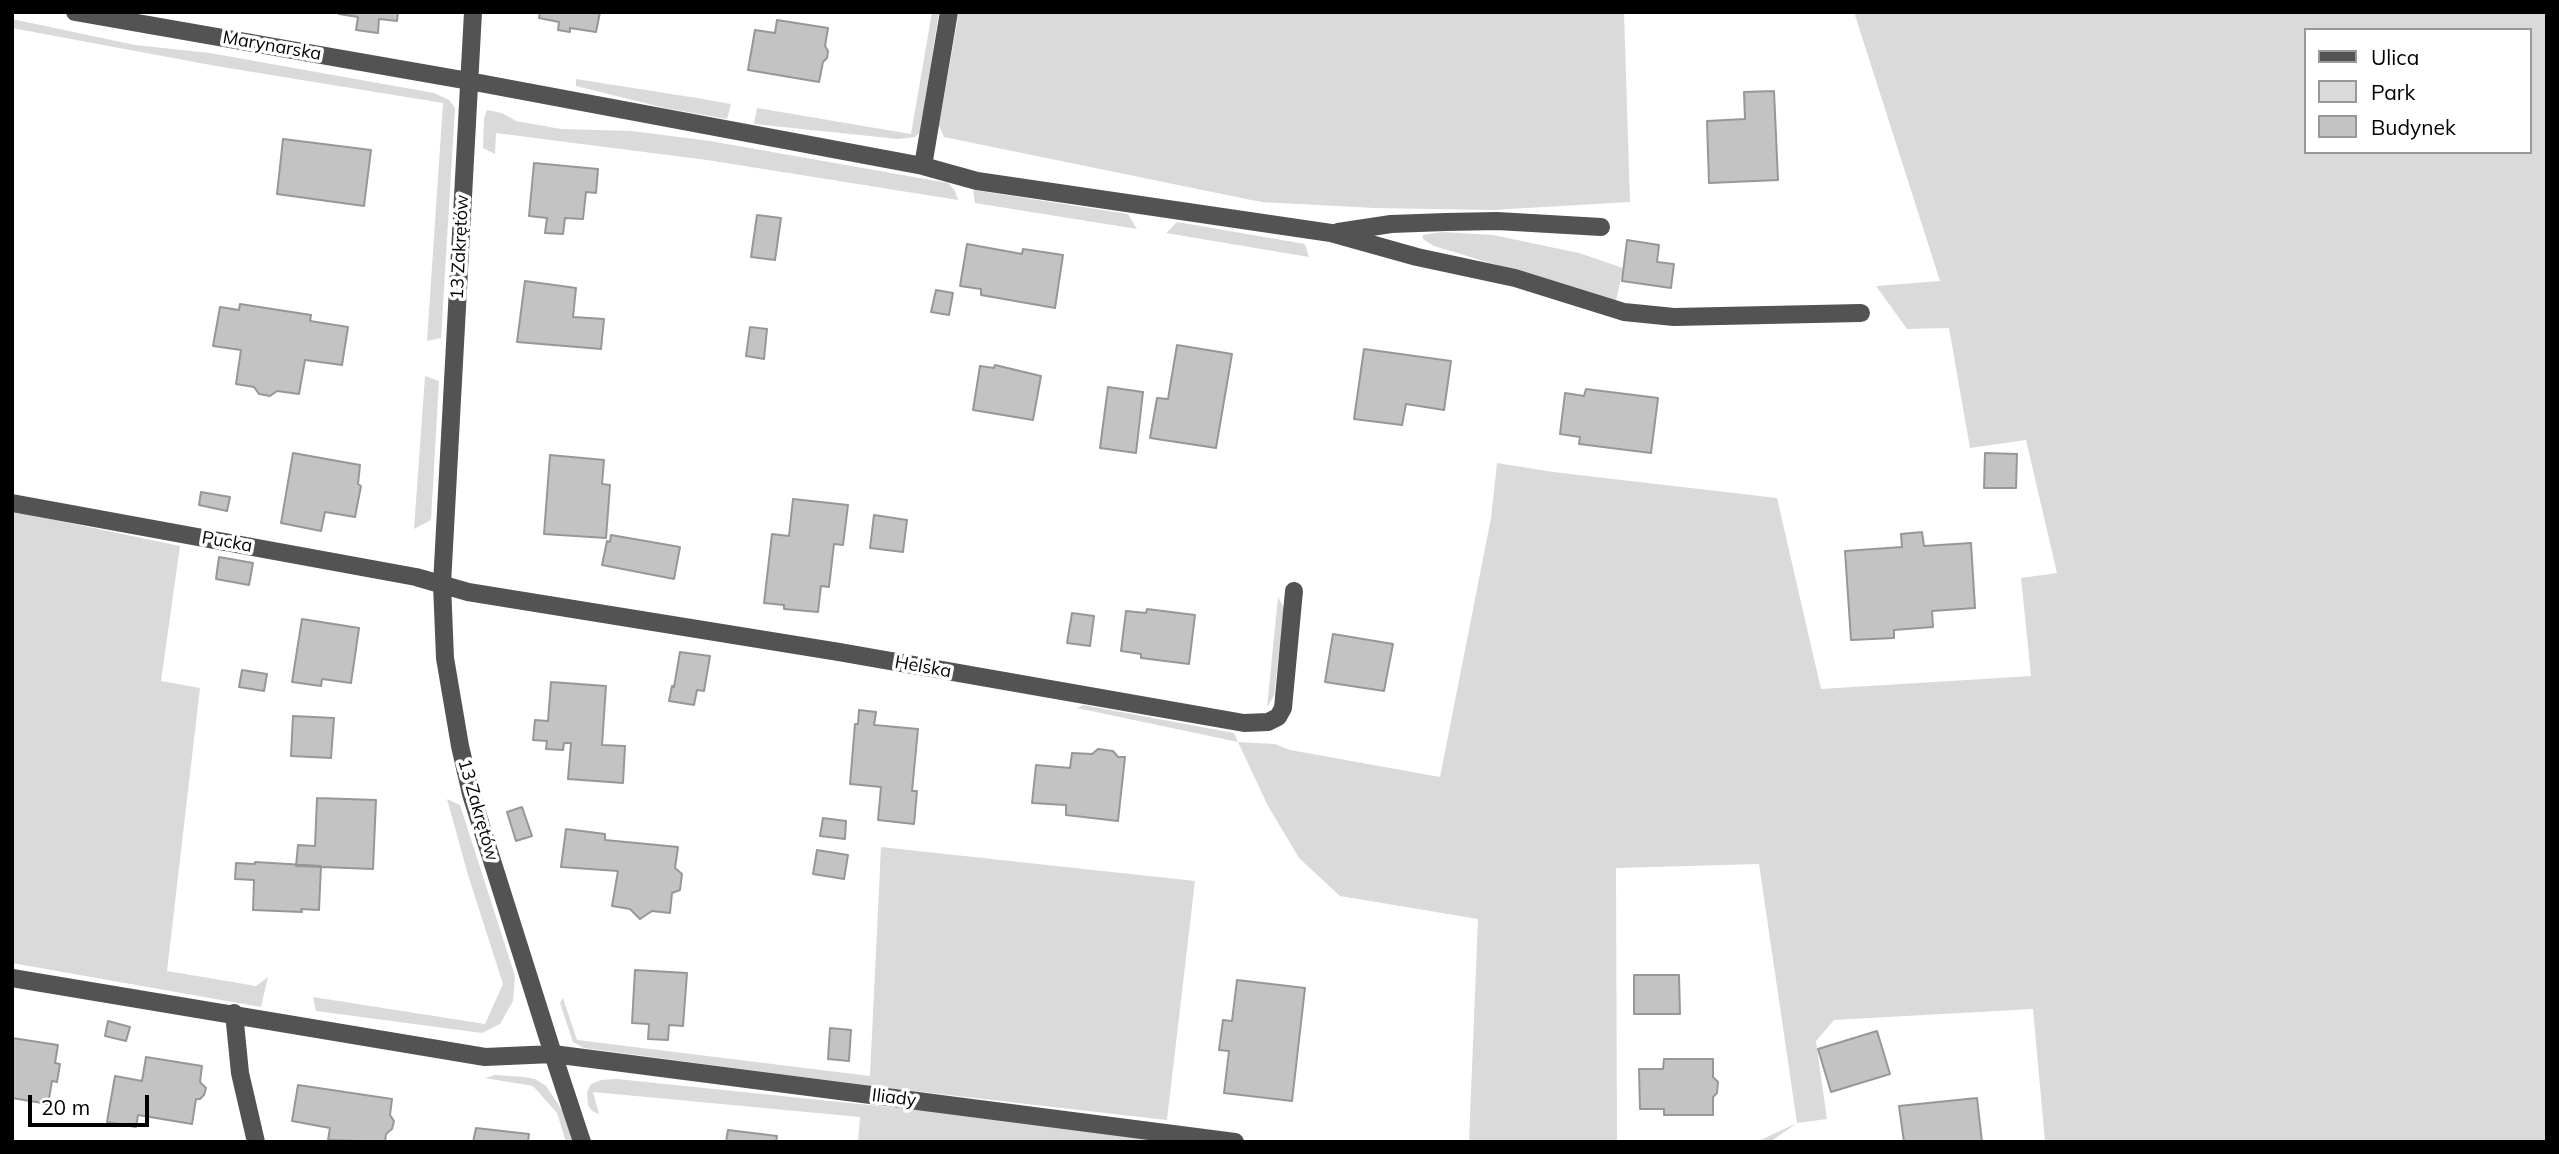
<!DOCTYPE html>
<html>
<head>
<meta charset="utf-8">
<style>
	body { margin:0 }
	#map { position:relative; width:2559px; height:1154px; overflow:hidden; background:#fff; font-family:Mulish,sans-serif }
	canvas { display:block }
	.frame { position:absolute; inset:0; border:14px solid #000; pointer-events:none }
	.legend { position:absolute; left:2304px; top:28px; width:228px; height:126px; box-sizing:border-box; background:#fff; border:2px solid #999; margin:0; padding:9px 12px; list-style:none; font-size:21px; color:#000 }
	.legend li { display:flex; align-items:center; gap:14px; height:35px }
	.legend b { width:35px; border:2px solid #999 }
	.scale { position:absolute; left:28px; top:1095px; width:121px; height:32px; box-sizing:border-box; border:4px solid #000; border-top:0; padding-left:9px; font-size:21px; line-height:24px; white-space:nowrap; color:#000; -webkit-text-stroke:5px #fff; paint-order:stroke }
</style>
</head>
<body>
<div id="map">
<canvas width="2559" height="1154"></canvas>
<div class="frame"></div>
<ul class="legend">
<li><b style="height:9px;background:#535353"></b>Ulica</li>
<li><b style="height:19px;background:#dadada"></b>Park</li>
<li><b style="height:19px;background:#c3c3c3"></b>Budynek</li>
</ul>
<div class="scale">20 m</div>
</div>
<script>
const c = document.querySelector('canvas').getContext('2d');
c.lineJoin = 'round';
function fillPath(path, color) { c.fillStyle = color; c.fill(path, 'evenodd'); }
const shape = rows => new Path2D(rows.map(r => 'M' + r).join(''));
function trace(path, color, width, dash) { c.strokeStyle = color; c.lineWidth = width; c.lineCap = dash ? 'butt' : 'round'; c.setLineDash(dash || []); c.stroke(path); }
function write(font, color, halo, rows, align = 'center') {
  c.font = font + ' Mulish,sans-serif'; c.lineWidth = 7; c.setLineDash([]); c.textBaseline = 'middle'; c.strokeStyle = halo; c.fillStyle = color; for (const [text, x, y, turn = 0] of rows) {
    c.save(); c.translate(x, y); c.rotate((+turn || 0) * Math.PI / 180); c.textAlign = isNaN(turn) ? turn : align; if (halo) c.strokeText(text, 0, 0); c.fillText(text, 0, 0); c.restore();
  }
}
const green = shape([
	[932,12,939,12,920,132,915,137,898,139,754,124,757,108,911,134],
	[959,12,1624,12,1630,202,1492,210,1374,208,1261,202,944,137,939,125],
	[1854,12,2547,12,2547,1142,2045,1142,2033,1009,1834,1020,1816,1041,1827,1119,1797,1123,1770,1142,1756,1142,1797,1123,1759,864,1616,868,1617,1142,1469,1142,1478,919,1340,896,1299,858,1268,806,1238,742,1077,708,1083,705,1234,733,1238,742,1275,744,1290,750,1440,777,1491,518,1497,463,1553,472,1777,498,1821,689,2031,676,2021,578,2057,573,2026,440,1970,448,1949,328,1907,329,1876,286,1940,281],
	[2305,30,2529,30,2529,152,2305,152],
	[12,19,135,45,210,53,434,93,449,100,455,108,441,338,427,341,443,103,216,66,12,28],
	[576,79,703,99,731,104,727,119,665,108,576,86],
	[487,110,502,113,516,121,561,129,632,131,710,141,948,183,955,191,958,200,707,160,496,133,495,154,483,148,484,118],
	[973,190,1128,214,1137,229,975,203],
	[1177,222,1305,244,1309,257,1166,233],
	[1442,232,1493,235,1579,253,1623,268,1616,301,1434,246,1423,239,1423,235],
	[425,376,439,381,431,520,414,529],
	[12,511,180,546,161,681,200,688,167,971,256,986,268,977,261,1007,12,963],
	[1278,597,1284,608,1274,696,1267,707],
	[447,799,460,805,515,976,513,1001,500,1024,482,1033,316,1011,313,997,485,1024,503,984,468,875],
	[881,847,1195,881,1167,1120,870,1086,584,1048,573,1042,560,1003,563,998,577,1040,870,1076],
	[495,1075,525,1077,535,1079,546,1086,562,1110,572,1142,566,1142,557,1113,533,1086,485,1078],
	[617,1079,995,1118,1167,1142,858,1142,860,1117,593,1092,599,1114,592,1111,588,1105,587,1092,591,1084,601,1080]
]);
const building = shape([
	[339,12,398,12,397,21,379,19,378,33,356,30,358,17,339,14,339,12],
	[540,12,600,12,596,32,570,28,570,32,558,30,559,22,539,18,540,12],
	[777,20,828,28,825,46,828,51,827,58,823,62,819,82,748,70,755,30,775,33,777,20],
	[1774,91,1778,180,1709,183,1707,121,1745,119,1744,92,1774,91],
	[283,139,371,150,364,206,277,194,283,139],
	[534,163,598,169,596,193,586,192,583,219,565,218,563,234,545,233,547,218,529,216,534,163],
	[757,215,781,218,775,260,751,257,757,215],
	[1627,240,1659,245,1657,262,1674,264,1671,288,1622,281,1627,240],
	[967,244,1022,254,1023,249,1063,255,1055,308,981,295,981,289,960,286,967,244],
	[525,281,576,288,573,317,604,319,601,349,517,342,525,281],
	[936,290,953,293,949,315,931,312,936,290],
	[240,304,311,315,310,321,348,327,342,365,305,360,299,394,277,391,270,396,259,394,254,387,236,384,241,350,213,346,220,307,239,310,240,304],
	[750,327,767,329,764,359,746,356,750,327],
	[1177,345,1232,354,1216,448,1150,438,1157,398,1168,399,1177,345],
	[1364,349,1451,361,1444,410,1406,404,1402,425,1354,419,1364,349],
	[995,365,1041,376,1033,420,973,410,980,366,994,368,995,365],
	[1108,387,1143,392,1136,453,1100,448,1108,387],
	[1586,389,1658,398,1651,453,1579,444,1580,437,1560,434,1565,393,1584,396,1586,389],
	[293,453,360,465,358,484,361,486,355,517,325,512,321,531,281,523,293,453],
	[1985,453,2017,454,2016,488,1984,488,1985,453],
	[550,455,604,460,602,484,610,485,606,538,544,534,550,455],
	[201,492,230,497,227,511,199,505,201,492],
	[793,499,848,505,843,545,834,544,829,587,821,586,818,612,784,609,784,605,764,603,772,534,789,536,793,499],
	[874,515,907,520,903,552,870,548,874,515],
	[1922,532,1924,546,1971,543,1975,608,1932,611,1933,627,1894,630,1894,638,1851,640,1845,551,1902,547,1901,534,1922,532],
	[611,535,680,547,674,579,602,565,607,541,610,542,611,535],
	[219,557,253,563,249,585,216,579,219,557],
	[1147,609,1195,615,1189,664,1141,658,1141,654,1121,651,1126,611,1146,613,1147,609],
	[1072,613,1094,616,1090,646,1067,643,1072,613],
	[302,619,359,628,351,683,322,679,321,686,292,682,302,619],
	[1333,634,1393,644,1384,691,1325,682,1333,634],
	[680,652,710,656,704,691,697,690,694,705,669,701,672,686,674,687,680,652],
	[242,670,267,674,264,691,239,687,242,670],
	[551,682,606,686,602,745,625,746,623,783,568,779,571,743,564,743,563,750,546,749,547,741,533,740,535,720,548,721,551,682],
	[859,710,876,712,874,725,918,729,912,791,917,791,914,824,878,820,881,787,850,784,855,724,858,724,859,710],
	[293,716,334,718,331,758,291,756,293,716],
	[1098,749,1113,751,1118,757,1125,757,1118,821,1066,815,1066,805,1032,803,1036,765,1070,768,1072,753,1092,754,1098,749],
	[317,798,376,800,373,869,296,866,298,845,315,846,317,798],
	[522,807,532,836,516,841,507,812,522,807],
	[823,818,846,821,845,839,820,836,823,818],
	[566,829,605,834,605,840,678,847,675,868,682,874,680,890,672,893,670,913,652,911,640,919,630,909,612,906,618,871,561,867,566,829],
	[817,850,848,855,844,879,813,874,817,850],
	[255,862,321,866,319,910,301,909,302,912,253,910,254,880,235,879,236,863,255,864,255,862],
	[635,970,687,973,683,1026,669,1025,668,1040,648,1039,649,1024,632,1023,635,970],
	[1634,975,1679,975,1680,1014,1634,1014,1634,975],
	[1237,980,1305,988,1292,1101,1224,1093,1229,1051,1219,1050,1223,1020,1232,1021,1237,980],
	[108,1021,130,1027,126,1041,105,1036,108,1021],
	[830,1028,851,1030,849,1061,828,1059,830,1028],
	[1877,1031,1890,1074,1831,1092,1818,1049,1877,1031],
	[12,1038,58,1045,55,1063,60,1064,57,1082,52,1081,48,1104,12,1098,12,1038],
	[146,1057,202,1066,200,1082,206,1088,204,1095,200,1099,196,1099,192,1124,138,1115,136,1127,107,1122,115,1076,142,1081,146,1057],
	[1664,1059,1713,1059,1713,1077,1718,1082,1717,1093,1713,1097,1713,1115,1664,1115,1664,1109,1640,1109,1639,1069,1663,1069,1664,1059],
	[298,1085,392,1099,390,1115,394,1121,392,1129,386,1134,385,1142,328,1140,330,1128,292,1121,298,1085],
	[1977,1098,1982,1142,1904,1142,1899,1106,1977,1098],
	[476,1128,529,1134,528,1142,473,1142,476,1128],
	[728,1130,777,1136,776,1142,726,1142,728,1130]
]);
const minor = shape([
	[75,12,469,81,923,166,977,181,1331,233,1417,257,1515,278,1624,312,1674,317,1861,313],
	[923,166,949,12],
	[1338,232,1391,224,1446,222,1497,221,1601,227],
	[12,503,416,577,468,592,839,652,1244,723,1268,722,1278,717,1283,708,1294,591],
	[12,978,485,1057,553,1054,471,794,460,746,445,658,442,584,473,12],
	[234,1013,240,1073,256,1142],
	[582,1142,553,1054,1235,1142]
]);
const streetNames = [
	["Marynarska",272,46,10],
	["13 Zakrętów",460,247,-87],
	["Pucka",227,542,10],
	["Helska",923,667,10],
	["13 Zakrętów",478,810,74],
	["Iliady",894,1098,7]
];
fillPath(green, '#dadada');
fillPath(building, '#c3c3c3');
trace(building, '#979797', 2);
trace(minor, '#535353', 18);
write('18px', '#000', '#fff', streetNames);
</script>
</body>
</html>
